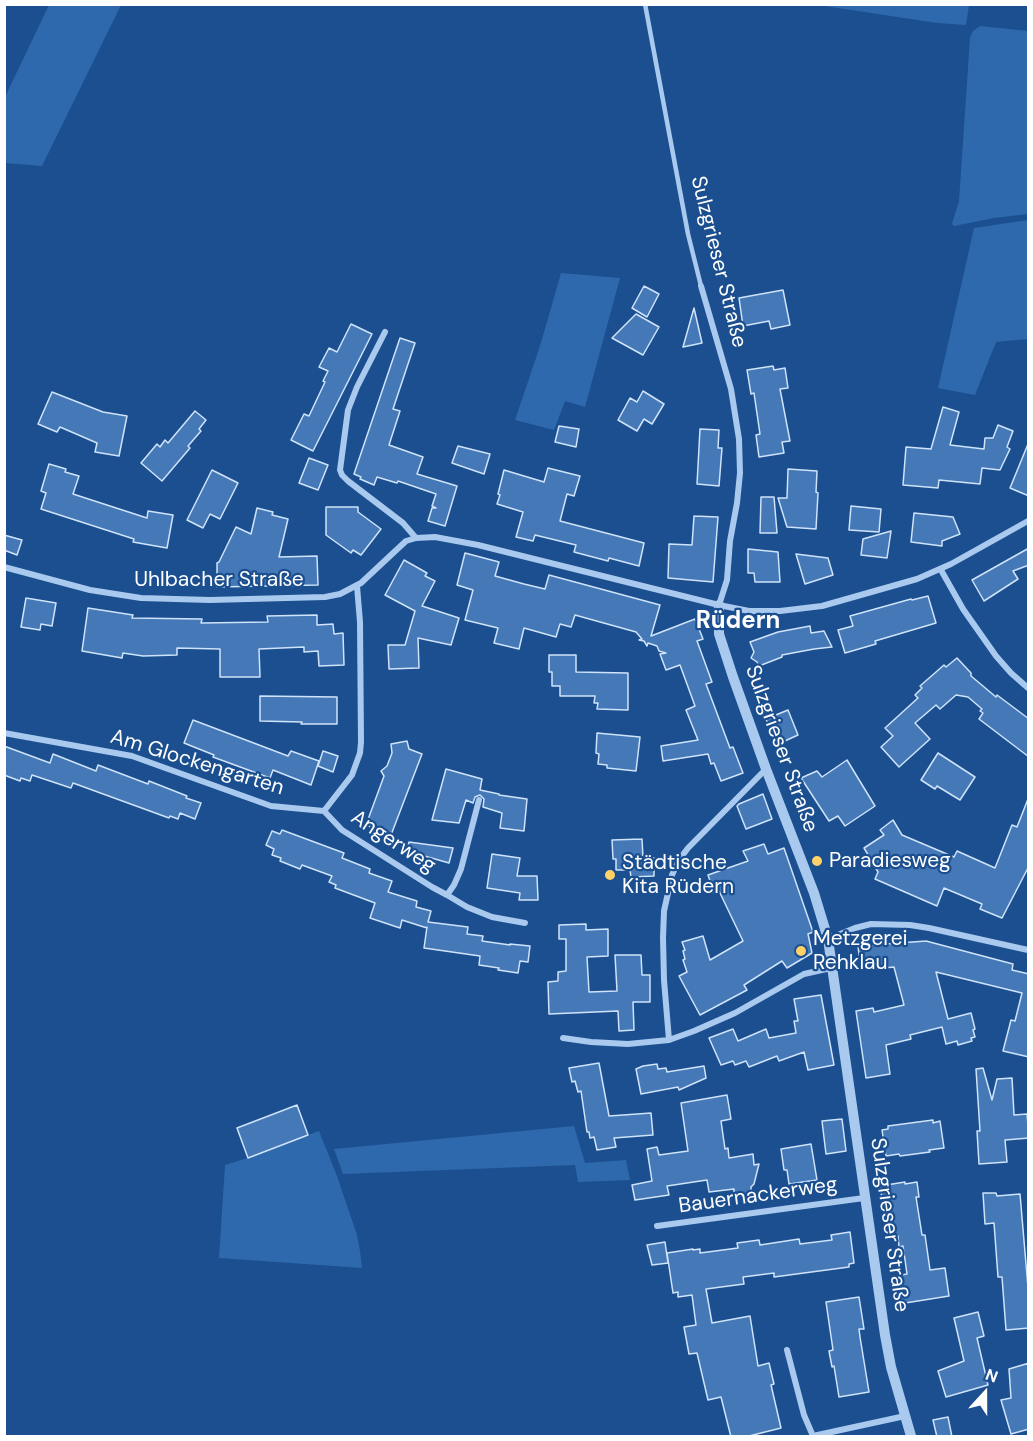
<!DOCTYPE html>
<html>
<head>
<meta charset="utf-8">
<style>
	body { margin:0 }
	#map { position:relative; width:1033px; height:1441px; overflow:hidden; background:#1b4f8f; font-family:"DM Sans",sans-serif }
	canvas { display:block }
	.frame { position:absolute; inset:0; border:6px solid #fff; pointer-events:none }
	.north { position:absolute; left:955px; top:1363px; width:60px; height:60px; -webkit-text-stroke:4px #1b4f8f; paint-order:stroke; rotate:21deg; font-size:16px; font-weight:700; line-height:24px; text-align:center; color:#fff }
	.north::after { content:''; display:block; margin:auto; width:21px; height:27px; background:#fff; clip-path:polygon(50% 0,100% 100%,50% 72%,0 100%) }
</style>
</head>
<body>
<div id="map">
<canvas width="1033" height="1441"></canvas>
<div class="frame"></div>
<div class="north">N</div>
</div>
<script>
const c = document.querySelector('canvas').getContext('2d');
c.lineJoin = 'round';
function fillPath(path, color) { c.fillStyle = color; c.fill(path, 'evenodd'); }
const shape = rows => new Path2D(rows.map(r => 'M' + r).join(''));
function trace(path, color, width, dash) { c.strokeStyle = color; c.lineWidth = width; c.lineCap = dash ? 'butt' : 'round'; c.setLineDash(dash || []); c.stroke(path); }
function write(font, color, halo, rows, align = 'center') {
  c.font = font + ' "DM Sans",sans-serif'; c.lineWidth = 4.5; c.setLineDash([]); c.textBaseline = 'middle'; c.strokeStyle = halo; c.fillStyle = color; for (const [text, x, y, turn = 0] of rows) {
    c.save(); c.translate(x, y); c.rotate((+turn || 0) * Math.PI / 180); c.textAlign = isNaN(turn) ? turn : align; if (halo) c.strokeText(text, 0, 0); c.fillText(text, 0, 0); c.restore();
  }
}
const green = shape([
	[49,5,121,5,42,166,5,163,5,97],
	[818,5,969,4,969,5,966,25,937,23],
	[980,26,1028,31,1028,214,994,218,954,226,952,224,959,201,970,38,973,31],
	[1028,220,1028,339,996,342,975,395,938,388,974,228],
	[561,273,620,278,585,407,565,401,554,430,515,420,540,346],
	[574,1126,585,1163,626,1160,630,1180,578,1182,575,1165,343,1174,334,1149],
	[319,1131,337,1176,357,1235,360,1251,362,1268,219,1258,225,1165,248,1158]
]);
const building = shape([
	[644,286,659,294,647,317,632,308,644,286],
	[783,290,790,325,771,329,769,321,743,326,739,298,783,290],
	[694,308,702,343,683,347,694,308],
	[636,314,659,327,643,355,612,338,636,314],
	[351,324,372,334,313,451,291,440,304,414,309,416,325,382,323,381,328,371,319,367,329,348,337,352,351,324],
	[400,338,415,343,393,409,400,411,389,445,423,457,417,474,457,486,445,526,428,521,432,508,436,508,432,506,436,494,398,481,397,483,377,477,374,485,360,479,361,477,354,474,400,338],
	[773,366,774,370,785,368,788,388,780,389,790,441,782,442,784,453,759,457,756,435,760,434,754,393,751,394,747,370,773,366],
	[643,391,664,404,652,424,644,419,637,431,618,420,630,398,637,402,643,391],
	[52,392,103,412,127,416,119,456,95,452,97,443,60,427,57,432,38,424,52,392],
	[943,407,959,412,950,445,984,449,985,438,993,438,998,425,1013,431,1007,447,1010,449,1000,470,982,468,980,484,939,480,938,488,903,485,906,447,931,449,943,407],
	[195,411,206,420,199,429,201,431,188,446,190,448,162,481,141,463,157,444,160,447,165,440,168,443,195,411],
	[559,426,579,429,576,447,555,442,559,426],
	[700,429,719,430,718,448,722,448,719,486,697,484,700,429],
	[1028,444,1029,444,1029,496,1010,488,1028,444],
	[458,446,490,454,484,474,452,463,458,446],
	[309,458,328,465,318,490,299,483,309,458],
	[49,464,66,469,65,472,79,476,73,494,147,518,148,511,173,515,167,548,133,542,134,539,41,509,46,493,41,491,49,464],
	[548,468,580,476,574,496,567,494,560,521,644,543,639,566,609,558,608,561,574,552,576,545,535,535,533,541,516,537,523,512,497,504,500,495,498,494,504,470,544,482,548,468],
	[788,469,817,471,816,492,818,493,816,529,787,527,778,498,787,498,788,469],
	[212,470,238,483,220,519,210,514,203,528,187,520,212,470],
	[761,497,774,497,777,533,760,533,761,497],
	[851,506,881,509,879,532,849,530,851,506],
	[326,507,358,507,358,512,381,529,361,555,353,550,351,553,326,535,326,507],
	[257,508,273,512,272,515,288,519,279,557,317,556,318,585,217,587,217,563,219,562,236,527,251,534,257,508],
	[914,513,953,517,960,534,942,541,942,546,911,542,914,513],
	[694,516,718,517,713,582,668,578,669,544,692,545,694,516],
	[891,531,887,558,861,555,863,539,891,531],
	[4,535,22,540,17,555,4,550,4,535],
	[1029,548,1029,565,1013,571,1018,579,984,601,972,580,1029,548],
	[748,549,778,552,780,582,755,582,754,573,748,573,748,549],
	[465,553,499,562,495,576,524,584,545,589,549,575,660,605,651,636,695,619,703,639,697,641,712,682,706,684,730,748,733,747,743,773,721,781,714,763,711,764,708,754,663,761,661,746,698,740,686,710,695,706,680,665,666,670,660,654,666,653,659,651,657,646,648,643,647,646,644,641,639,640,642,639,636,632,575,615,571,627,560,624,556,637,524,628,519,649,494,643,498,628,465,620,473,590,457,585,465,553],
	[796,554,828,558,833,575,805,584,796,554],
	[404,560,427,573,425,576,435,581,422,606,459,618,451,645,418,638,419,668,389,669,388,645,405,645,415,611,385,595,404,560],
	[928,596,936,623,875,641,876,644,845,653,838,630,853,626,850,616,911,599,912,600,928,596],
	[26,598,56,603,52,626,41,624,40,630,21,627,26,598],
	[88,608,133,615,132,618,202,619,201,623,268,622,267,616,317,615,317,625,333,624,334,634,343,633,344,665,319,666,318,651,304,652,304,647,259,649,260,677,220,677,220,649,177,648,177,655,143,656,123,653,122,658,82,651,88,608],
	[810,626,811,633,824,631,832,647,814,649,782,655,782,657,759,666,757,662,751,658,754,652,750,642,778,632,810,626],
	[549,655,576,655,576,672,628,673,628,710,597,709,598,703,594,703,595,696,560,696,560,686,552,686,552,672,549,672,549,655],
	[957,658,971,673,971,676,996,697,997,695,1029,719,1029,757,979,719,983,713,980,711,982,709,968,697,956,695,940,709,936,705,915,723,930,739,899,767,881,747,893,736,885,728,918,698,915,695,922,688,920,686,944,665,946,667,957,658],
	[260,696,337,697,337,724,301,724,302,722,260,721,260,696],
	[788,710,798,735,776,745,766,719,788,710],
	[193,720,288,756,291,751,319,761,311,785,273,770,270,778,213,757,214,755,184,743,193,720],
	[597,733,640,737,636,771,607,768,607,765,598,764,599,754,596,753,597,733],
	[407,741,409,749,422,754,391,835,366,825,384,776,381,771,387,766,392,753,391,744,407,741],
	[4,746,50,763,53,754,96,771,98,765,148,784,149,781,187,796,186,798,201,803,195,819,180,813,178,819,170,816,169,818,73,783,71,788,32,775,30,781,21,778,20,781,4,775,4,746],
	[323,751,338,756,333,772,318,766,323,751],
	[938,753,975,777,960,800,937,786,935,789,921,780,938,753],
	[847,760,875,806,845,826,838,816,829,821,801,778,817,771,822,777,847,760],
	[446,769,482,779,480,790,499,794,499,795,527,799,524,831,500,828,502,813,483,807,484,799,480,795,475,797,473,803,466,800,459,823,432,820,446,769],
	[763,794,772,819,746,829,737,806,739,804,763,794],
	[1028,799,1029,866,1002,918,980,909,982,904,944,888,937,906,875,879,878,872,864,848,884,835,880,830,893,820,902,835,954,857,957,851,995,868,1012,825,1017,827,1028,799],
	[282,830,344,853,342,858,370,869,369,873,392,881,388,892,417,901,416,907,431,911,428,922,468,927,467,934,483,936,482,941,510,945,510,944,530,946,528,962,520,961,518,973,498,970,499,968,479,965,480,956,424,948,427,927,427,928,402,920,400,928,370,918,375,903,335,888,336,885,329,882,332,876,302,865,300,869,280,861,281,858,272,855,274,849,266,845,272,831,280,834,282,830],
	[642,839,643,858,654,858,654,876,631,877,630,870,616,870,616,859,613,859,612,840,642,839],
	[409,842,453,848,449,863,407,851,409,842],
	[764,844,768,854,784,848,813,932,808,934,812,953,787,968,782,961,744,985,747,990,700,1015,679,976,687,972,683,960,685,959,683,951,685,950,682,942,703,936,710,960,743,941,719,891,714,893,708,875,748,861,743,851,764,844],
	[492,854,520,858,517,876,537,876,538,900,519,900,520,893,487,888,492,854],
	[586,924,586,930,608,929,608,956,587,957,589,992,617,991,615,955,641,955,642,975,650,975,650,1002,633,1002,634,1030,619,1031,618,1011,549,1014,548,982,558,981,558,972,566,971,566,939,559,939,559,925,586,924],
	[926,941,1013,964,1012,970,1029,974,1029,1057,1003,1051,1011,1020,1015,1021,1022,993,936,972,948,1019,971,1013,975,1029,973,1030,975,1037,971,1038,972,1041,958,1045,957,1041,946,1044,942,1027,910,1035,911,1039,886,1045,890,1074,866,1078,856,1011,873,1008,874,1012,904,1005,894,967,874,969,873,962,860,963,858,946,926,941],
	[821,995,834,1065,808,1070,804,1052,779,1061,777,1056,749,1067,746,1061,735,1065,733,1061,721,1065,709,1038,733,1029,738,1041,766,1029,769,1038,796,1033,794,1021,798,1021,794,999,821,995],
	[599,1063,609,1116,651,1113,653,1135,614,1138,616,1147,597,1150,594,1137,590,1138,589,1132,587,1132,581,1091,578,1092,575,1081,572,1082,569,1068,599,1063],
	[657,1064,658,1069,666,1068,667,1072,704,1066,706,1078,679,1090,678,1087,641,1094,636,1069,643,1066,657,1064],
	[983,1068,992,1100,997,1079,1012,1078,1014,1115,1027,1114,1029,1138,1005,1140,1007,1162,979,1164,977,1131,980,1131,976,1069,983,1068],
	[727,1095,731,1119,721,1121,725,1149,728,1148,729,1158,753,1154,754,1165,759,1164,754,1184,751,1187,751,1195,734,1195,734,1189,709,1192,707,1180,667,1186,669,1195,635,1200,632,1185,652,1181,647,1149,657,1147,659,1155,688,1151,681,1103,727,1095],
	[297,1105,308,1135,248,1158,237,1128,297,1105],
	[842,1119,846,1151,826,1154,822,1121,842,1119],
	[933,1120,933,1123,940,1121,944,1148,929,1150,930,1152,900,1156,899,1154,886,1156,882,1130,888,1129,888,1126,933,1120],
	[811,1144,817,1180,789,1184,787,1170,784,1170,781,1149,811,1144],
	[905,1182,905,1184,917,1182,919,1197,916,1197,922,1235,925,1235,930,1270,945,1268,949,1296,899,1304,895,1276,907,1274,903,1246,899,1247,898,1236,888,1237,880,1186,905,1182],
	[983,1193,996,1193,997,1196,1020,1194,1029,1299,1029,1328,1006,1330,1002,1277,998,1277,994,1223,985,1224,983,1193],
	[850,1232,854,1263,849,1264,849,1267,774,1277,774,1273,743,1277,744,1284,706,1289,712,1323,750,1316,758,1366,769,1363,774,1384,771,1385,781,1428,745,1437,731,1437,721,1397,708,1400,697,1353,689,1354,684,1327,696,1325,692,1295,678,1297,678,1292,673,1293,667,1253,693,1249,693,1250,700,1249,700,1253,738,1248,737,1243,759,1240,760,1245,799,1239,800,1244,832,1240,831,1235,850,1232],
	[665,1242,668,1263,652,1265,647,1245,665,1242],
	[859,1297,864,1329,859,1329,860,1337,869,1392,839,1397,834,1366,832,1367,829,1351,833,1350,826,1302,859,1297],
	[978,1312,984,1336,977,1338,988,1385,946,1397,938,1371,964,1361,954,1318,978,1312],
	[1029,1363,1029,1429,1011,1434,1001,1400,1011,1398,1009,1369,1029,1363],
	[948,1417,952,1437,937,1437,933,1420,948,1417]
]);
const service = shape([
	[645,4,688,234,701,286]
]);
const minor = shape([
	[701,286,731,389,739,439,740,473,737,503,730,541,727,580,719,605],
	[385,332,357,387,348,410,340,470,342,475,348,481,403,523,416,538],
	[4,567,90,590,141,598,210,600,325,597,340,594,361,583,406,541,416,538,435,537,478,545,719,605,749,611,780,611,822,606,917,579,951,564,1028,521],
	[941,570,963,609,996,656,1011,673,1028,688],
	[4,733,132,756,271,806,324,811],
	[324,811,352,775,360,753,361,742,360,622,357,586],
	[324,811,342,830,432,887,447,895,467,907,492,917,525,923],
	[447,895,454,885,461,869,479,800],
	[828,939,855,928,871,924,910,925,929,928,1028,950],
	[563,1038,591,1042,628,1044,669,1040,694,1031,735,1013,804,974,831,968],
	[669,1040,664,980,663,938,664,911,672,875,679,860,688,848,766,769],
	[657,1226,864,1198],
	[787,1350,804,1415,813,1436],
	[813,1436,905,1416]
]);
const tertiary = shape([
	[719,605,719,634,733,677,766,769,814,893,828,939,885,1335,891,1367,911,1436]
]);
const markers = [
	[817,861,6,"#ffd166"],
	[610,875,6,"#ffd166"],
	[801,951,6,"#ffd166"]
];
const streetNames = [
	["Sulzgrieser Straße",718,262,76],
	["Uhlbacher Straße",219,580],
	["Sulzgrieser Straße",781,749,70],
	["Am Glockengarten",197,763,17],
	["Angerweg",393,842,33],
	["Bauernackerweg",758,1196,-8],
	["Sulzgrieser Straße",889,1225,82]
];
const poiNames = [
	["Paradiesweg",829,861],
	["Städtische",622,863],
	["Kita Rüdern",622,887],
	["Metzgerei",813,939],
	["Rehklau",813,963]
];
const quarterNames = [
	["Rüdern",738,622]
];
fillPath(green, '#2e69ad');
fillPath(building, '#4478b7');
trace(building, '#cfe3fa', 1.5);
trace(service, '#a9c9ee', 4.5);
trace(minor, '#a9c9ee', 6);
trace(tertiary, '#a9c9ee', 10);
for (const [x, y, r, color] of markers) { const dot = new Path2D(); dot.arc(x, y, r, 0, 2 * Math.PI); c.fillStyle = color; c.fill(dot); trace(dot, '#1b4f8f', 2); }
write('21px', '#fff', '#1b4f8f', streetNames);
write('21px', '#fff', '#1b4f8f', poiNames, 'left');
write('bold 24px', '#fff', '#1b4f8f', quarterNames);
</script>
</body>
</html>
